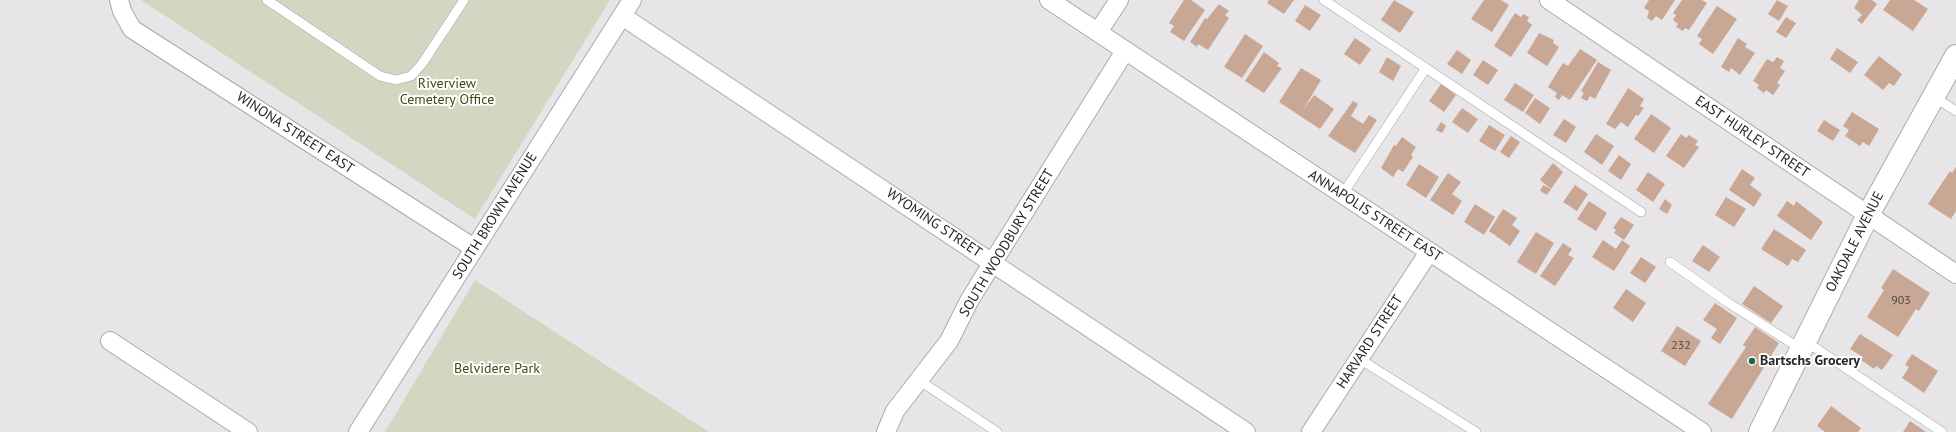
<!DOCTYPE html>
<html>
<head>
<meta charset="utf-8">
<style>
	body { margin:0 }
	canvas { display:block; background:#e7e5e8 }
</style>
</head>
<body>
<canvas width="1956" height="432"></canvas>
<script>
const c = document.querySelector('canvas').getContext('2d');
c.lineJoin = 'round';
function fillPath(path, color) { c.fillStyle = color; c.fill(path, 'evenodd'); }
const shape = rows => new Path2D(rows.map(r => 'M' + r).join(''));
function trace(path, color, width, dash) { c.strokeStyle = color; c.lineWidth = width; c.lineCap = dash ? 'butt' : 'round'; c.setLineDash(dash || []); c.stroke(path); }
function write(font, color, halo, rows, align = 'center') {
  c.font = font + ' "PT Sans",sans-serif'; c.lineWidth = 4; c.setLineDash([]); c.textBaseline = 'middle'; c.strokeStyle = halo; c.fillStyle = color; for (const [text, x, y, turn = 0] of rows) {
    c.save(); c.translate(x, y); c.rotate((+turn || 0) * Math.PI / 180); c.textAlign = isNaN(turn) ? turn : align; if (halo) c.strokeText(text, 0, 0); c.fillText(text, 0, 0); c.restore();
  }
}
const green = shape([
	[141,0,610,0,475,219],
	[475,280,709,432,385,432]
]);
const building = shape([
	[1184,0,1191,0,1205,10,1184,41,1170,32,1174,26,1169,23],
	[1269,0,1294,0,1284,14,1267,3],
	[1394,0,1414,12,1400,33,1381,20],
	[1484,0,1501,0,1509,5,1492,32,1471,19],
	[1649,0,1675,0,1662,20,1656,16,1652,21,1647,18,1649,11,1644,8],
	[1682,0,1702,0,1707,3,1689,30,1685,28,1683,31,1676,27,1678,24,1673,20,1676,15,1673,13],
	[1777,0,1788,6,1779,21,1768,14],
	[1859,0,1872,0,1877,4,1862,24,1857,20,1862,15,1854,8],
	[1890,0,1914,0,1928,9,1913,31,1883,10],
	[1219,4,1229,11,1225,15,1229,18,1208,50,1198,44,1197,47,1190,42,1192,39,1205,18,1207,19],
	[1305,5,1321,15,1310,31,1295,21],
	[1717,6,1737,19,1713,54,1699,44,1702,39,1697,36],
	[1515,13,1521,17,1523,14,1529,17,1527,21,1532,25,1511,57,1494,46],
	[1786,17,1796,23,1786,38,1776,32],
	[1539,33,1554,40,1553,43,1559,47,1547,66,1527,53],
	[1245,34,1263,46,1242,78,1224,67],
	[1355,38,1371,49,1360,65,1344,54],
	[1738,38,1747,44,1745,47,1755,53,1740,75,1731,68,1729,72,1721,67],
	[1837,48,1858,62,1850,73,1830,59],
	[1580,49,1597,60,1570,100,1562,95,1559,100,1555,97,1557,93,1548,87,1563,63,1568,66],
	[1457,50,1471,60,1462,74,1447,64],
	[1264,52,1279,63,1277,66,1282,68,1264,93,1245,81],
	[1879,56,1902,74,1894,86,1889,83,1883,90,1864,75],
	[1387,57,1401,66,1393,81,1379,72],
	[1777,57,1784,61,1780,68,1785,71,1777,83,1780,85,1773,95,1766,90,1764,93,1757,88,1759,85,1753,81,1767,59,1773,62],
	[1483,60,1498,70,1488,85,1473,75],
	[1598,62,1611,70,1595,99,1590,96,1587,101,1581,98,1584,93,1581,91],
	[1301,68,1321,80,1303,110,1314,95,1334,109,1320,129,1279,102],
	[1515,83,1534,95,1523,112,1504,100],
	[1441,84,1456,95,1444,112,1429,101],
	[1628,88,1644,99,1640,106,1644,108,1638,116,1636,115,1628,127,1621,122,1615,129,1606,124],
	[1535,98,1550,108,1540,124,1525,113],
	[1353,101,1358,104,1351,116,1363,124,1369,115,1377,120,1355,153,1328,136],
	[1462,108,1478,119,1468,133,1452,122],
	[1852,112,1879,129,1869,146,1863,142,1860,146,1845,136,1849,130,1843,126],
	[1651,114,1671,128,1654,153,1634,139],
	[1564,119,1576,127,1566,143,1553,135],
	[1824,120,1840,130,1833,141,1817,131],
	[1441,122,1446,126,1442,133,1436,130],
	[1489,125,1505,135,1495,151,1479,141],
	[1596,134,1614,146,1602,165,1584,152],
	[1681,134,1686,138,1689,135,1698,141,1695,145,1699,147,1684,168,1666,156],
	[1511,136,1520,142,1509,158,1500,152],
	[1402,137,1416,147,1411,155,1413,157,1403,172,1398,169,1393,177,1381,168,1394,145,1396,146],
	[1619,155,1631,164,1621,180,1608,171],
	[1553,163,1563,172,1551,189,1540,180],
	[1419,164,1439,177,1426,198,1406,185],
	[1956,167,1956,211,1951,219,1928,204,1950,171,1952,173],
	[1742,169,1755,178,1750,185,1762,194,1754,207,1729,190],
	[1648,172,1665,184,1653,202,1636,190],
	[1448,173,1461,182,1452,194,1462,201,1453,215,1430,200],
	[1543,185,1551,189,1547,195,1540,191],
	[1575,185,1588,194,1577,211,1563,202],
	[1726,197,1746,209,1734,227,1715,215],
	[1665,199,1672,205,1667,214,1659,209],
	[1589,201,1607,213,1596,231,1577,219],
	[1787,201,1794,206,1796,201,1823,222,1811,240,1777,216],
	[1475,204,1495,217,1484,235,1464,222],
	[1503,209,1517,218,1512,225,1520,231,1510,246,1489,231],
	[1621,217,1634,225,1624,240,1614,233,1616,230,1613,228],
	[1774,229,1806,250,1798,262,1792,259,1788,266,1761,249],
	[1536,232,1554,243,1536,274,1517,262],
	[1603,240,1616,249,1622,240,1630,246,1614,271,1592,257],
	[1563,243,1572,249,1568,255,1574,258,1555,286,1540,276],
	[1703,245,1720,257,1709,272,1692,261],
	[1641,257,1656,267,1645,283,1630,273],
	[1893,269,1930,293,1919,311,1916,309,1898,337,1867,317,1884,290,1881,288],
	[1754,286,1783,306,1771,323,1742,304],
	[1626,289,1646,303,1633,322,1613,308],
	[1715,303,1737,318,1720,344,1711,338,1717,329,1703,320],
	[1677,326,1701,341,1685,366,1661,351],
	[1755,327,1779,343,1732,419,1708,404,1746,347,1743,345],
	[1860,334,1893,355,1882,370,1876,366,1874,369,1861,360,1863,357,1850,349],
	[1912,354,1938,371,1924,393,1902,378,1909,367,1905,365],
	[1831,406,1861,428,1858,432,1825,432,1817,426],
	[1910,421,1926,432,1903,432]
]);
const service = shape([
	[267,0,380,76,396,80,411,76,422,64,464,0],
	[1324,0,1641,212],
	[1934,97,1956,111],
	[1342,195,1426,68],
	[1670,262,1727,302,1801,349],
	[1805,341,1942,432],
	[1358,358,1476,432],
	[920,381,997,432]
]);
const minor = shape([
	[119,0,122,11,132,29,474,248],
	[1049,0,1702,432],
	[1549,0,1956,274],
	[622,16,1246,432],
	[1098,32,1119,0],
	[110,341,248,432],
	[358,432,632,0],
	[886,432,895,411,949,341,969,301,993,262,1125,51],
	[1311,432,1429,252]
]);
const tertiary = shape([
	[1760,432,1868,215,1956,56]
]);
const markers = [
	[1752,361,4,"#1b655b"]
];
const numberNames = [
	["903",1901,301],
	["232",1681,346]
];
const parkNames = [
	["Riverview",447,84],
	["Cemetery Office",447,100],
	["Belvidere Park",497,369]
];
const streetNames = [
	["WINONA STREET EAST",295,133,33],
	["EAST HURLEY STREET",1752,137,34],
	["SOUTH BROWN AVENUE",495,216,-58],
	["ANNAPOLIS STREET EAST",1375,216,33],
	["WYOMING STREET",934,223,34],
	["OAKDALE AVENUE",1855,242,-63],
	["SOUTH WOODBURY STREET",1007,243,-59],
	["HARVARD STREET",1370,342,-57]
];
const poiNames = [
	["Bartschs Grocery",1760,361]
];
fillPath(green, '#d1d7c0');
fillPath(building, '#c9a795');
trace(service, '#aba9ac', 10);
trace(minor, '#aba9ac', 20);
trace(tertiary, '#aba9ac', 24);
trace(service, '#fff', 9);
trace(minor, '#fff', 18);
trace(tertiary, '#fff', 22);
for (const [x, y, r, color] of markers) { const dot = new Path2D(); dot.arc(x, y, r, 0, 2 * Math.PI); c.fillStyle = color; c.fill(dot); trace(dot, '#fff', 1.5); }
write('12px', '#4f4642', null, numberNames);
write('14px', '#3f4913', '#fff', parkNames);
write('14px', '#262526', '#fff', streetNames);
write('bold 14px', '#262526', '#fff', poiNames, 'left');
</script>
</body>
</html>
